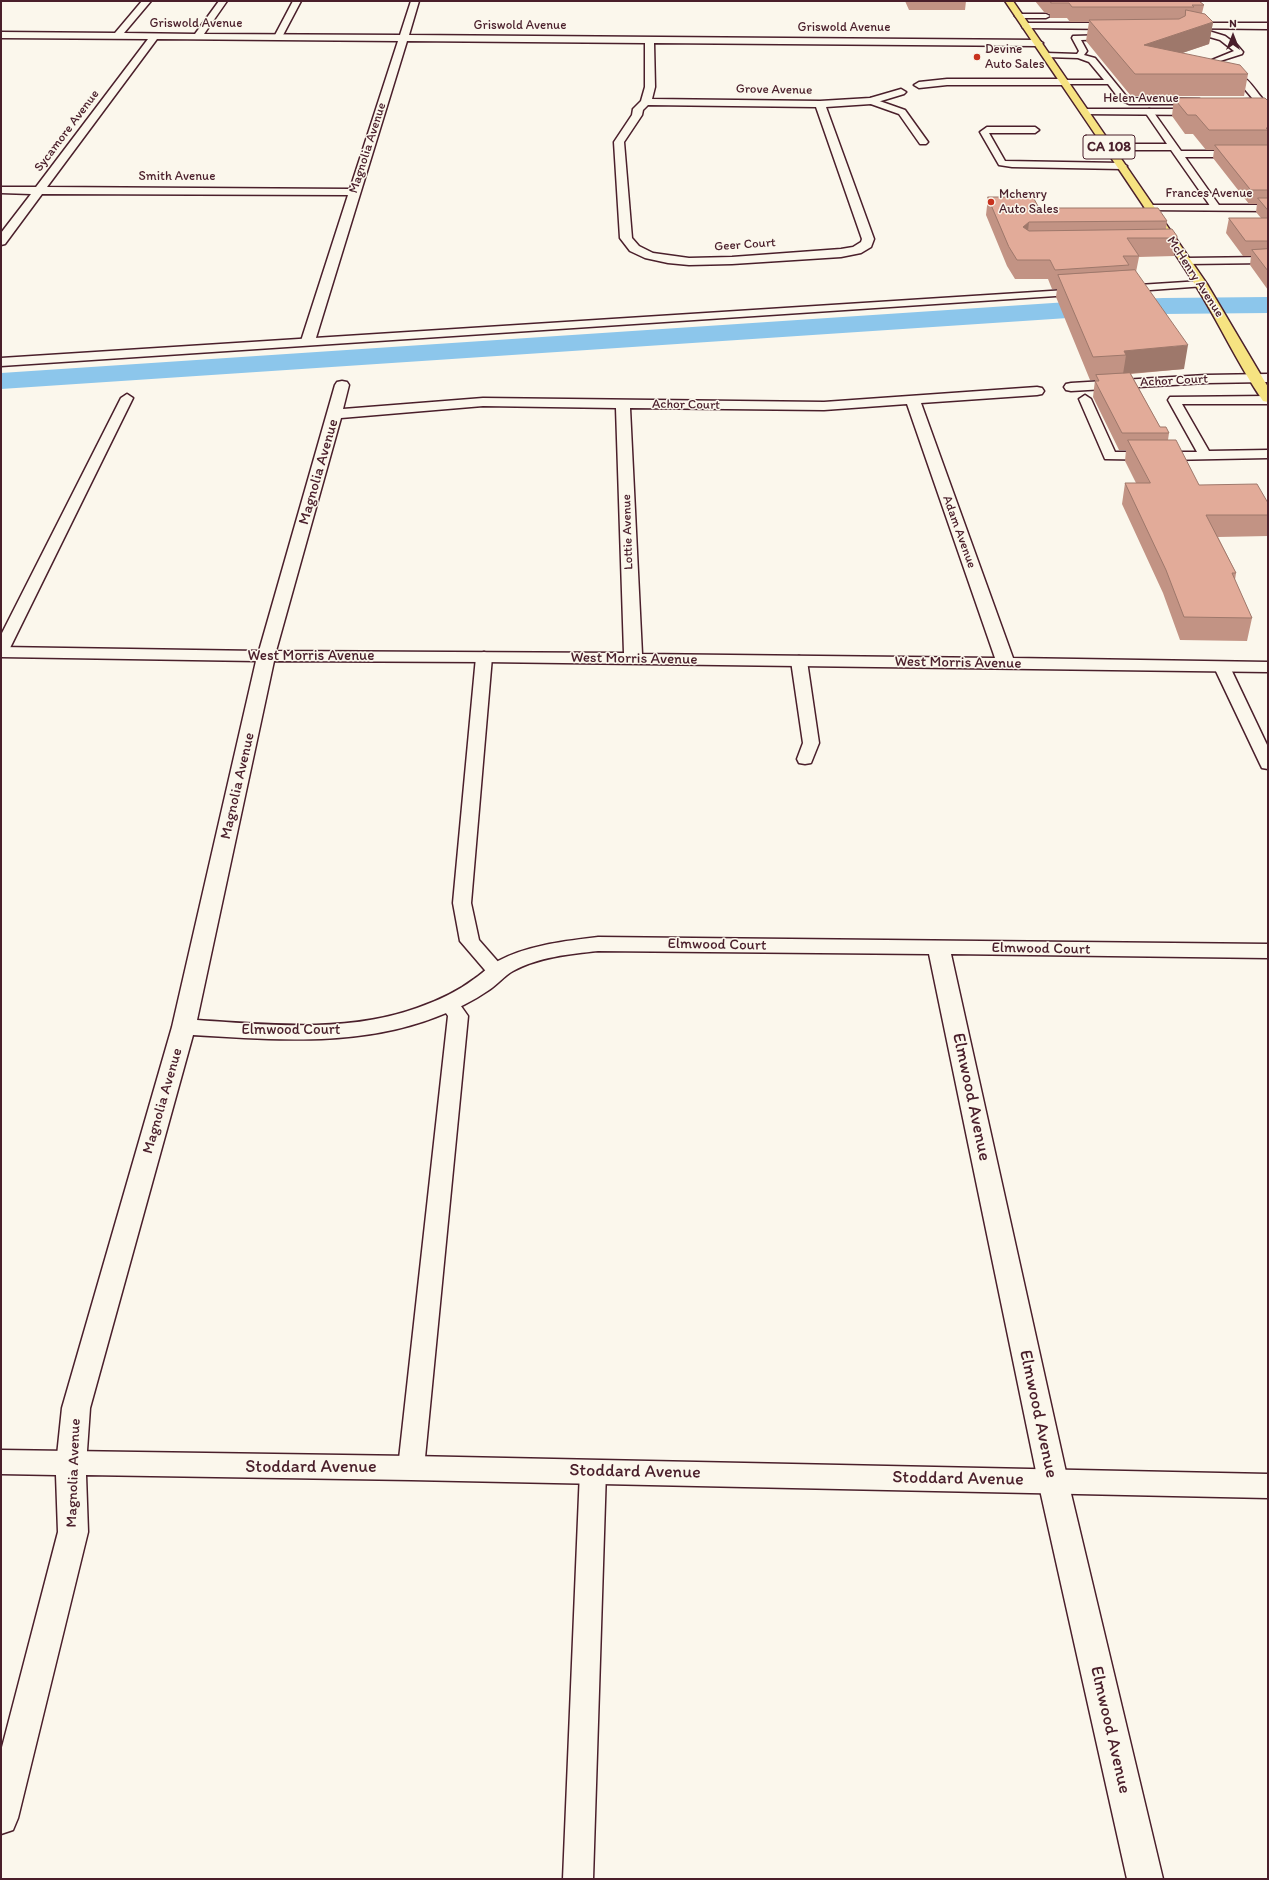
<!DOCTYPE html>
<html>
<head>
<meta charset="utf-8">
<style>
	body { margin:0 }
	#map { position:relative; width:1269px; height:1880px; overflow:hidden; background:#fbf7ec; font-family:Itim,sans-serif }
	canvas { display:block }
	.frame { position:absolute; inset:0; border:2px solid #4a1f2b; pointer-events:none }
	.north { position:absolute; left:1213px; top:16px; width:40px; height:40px; -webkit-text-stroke:3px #fbf7ec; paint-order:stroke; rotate:0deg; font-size:11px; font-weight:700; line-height:16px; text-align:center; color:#4a1f2b }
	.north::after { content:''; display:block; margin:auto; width:14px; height:18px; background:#4a1f2b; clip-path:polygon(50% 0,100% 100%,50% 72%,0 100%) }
</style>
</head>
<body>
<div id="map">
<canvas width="1269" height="1880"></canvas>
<div class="frame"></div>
<div class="north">N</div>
</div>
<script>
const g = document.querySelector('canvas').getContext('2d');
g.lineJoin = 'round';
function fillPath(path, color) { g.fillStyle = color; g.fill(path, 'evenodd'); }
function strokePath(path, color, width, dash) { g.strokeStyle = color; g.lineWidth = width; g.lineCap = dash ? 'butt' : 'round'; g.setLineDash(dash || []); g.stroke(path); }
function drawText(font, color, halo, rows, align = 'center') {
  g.font = font + ' Itim,sans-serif'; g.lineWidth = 3; g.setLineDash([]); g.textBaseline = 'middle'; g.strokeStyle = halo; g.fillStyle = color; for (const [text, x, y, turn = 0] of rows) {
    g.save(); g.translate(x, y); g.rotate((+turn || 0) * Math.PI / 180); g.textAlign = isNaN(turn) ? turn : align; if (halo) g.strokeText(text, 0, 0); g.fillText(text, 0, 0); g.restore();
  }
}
fillPath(new Path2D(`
	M1268,297V313L1163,314L1068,318L1,389V373L1068,302L1163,298Z`), '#8cc6eb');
const lane = new Path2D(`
	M293,1H301L282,37L278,39H275L274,37Z
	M1016,14H1046L1050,16L1046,18H1019L1015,16Z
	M1182,25L1202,29L1225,36L1237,45L1243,52L1242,54L1220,61C1222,71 1233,71 1240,75C1250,80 1255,90 1262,98V102L1257,104H1233V100L1253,99L1237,80L1216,69L1212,60L1234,51L1220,40L1182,29Z
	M1111,35H1114V39L1081,40L1087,51L1084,55L1095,58L1126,96L1131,98L1199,99L1202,100V104H1129L1120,100L1108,84H1062L1061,82L1065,80H1104L1089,62L1078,58L1046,57L1042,55L1046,53L1077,54L1079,51L1072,38L1073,36Z
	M871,98L905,110L928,142L926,144H920L899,114L868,103L867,101Z
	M1149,109L1152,110L1181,151H1268V157H1185L1221,208L1219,210H1213L1171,150H1109L1104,147L1109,144H1167L1145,112Z
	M987,127H1035L1039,130L1035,133H989L1005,161L1122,163L1127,166L1122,169L1012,167L999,165L980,132Z
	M1268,257V263L1186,264L1181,261L1186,258Z
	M1201,281L1206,284L1205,286L1123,292L1118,289L1123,286Z
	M1082,289L1087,292L1086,294L1,366V358Z
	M127,394L133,398L9,650L6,653L1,655V635L121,398Z
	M1085,395L1091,399L1115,452H1197L1168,400L1170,397L1268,396V404H1182L1209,451L1268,450V458L1166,460L1105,459L1079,399Z
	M484,652L489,654L492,657L471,903L479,940L507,972L504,976L497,978L490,976L460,941L453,903L476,657L479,654Z
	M799,656L804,658L807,661L819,743L811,763L805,764L799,763L797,759L803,743L791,661L794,658Z
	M1222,662L1228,664L1230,667L1268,747V769L1262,768L1260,764L1214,667L1216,664Z
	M449,997L456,999L468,1016L424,1468L420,1475L411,1478L402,1475L398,1468L448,1016L439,1003L442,999Z
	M593,1461L602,1464L606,1471L593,1879H563L580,1471L584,1464Z`);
const street = new Path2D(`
	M142,1H151L124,33L195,34L219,1H227L204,34L400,35L411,1H419L409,35L1038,40L1043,43L1038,46L654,43L655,87L652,99L820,101L870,98L901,89L906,92L904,94L871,104L826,107L874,239L871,247L861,253L841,257L732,264L689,265L668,263L645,258L630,251L620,238L614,142L632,115L633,109L641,101L645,87V43L407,41L315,341L313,344H303L301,341L348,195L42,194L5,244L1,245V233L31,194L1,193V187H36L148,39L1,38V32L115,33ZM157,39L398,41L350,189L47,187ZM648,105L816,107L862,239L861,242L853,247L841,249L732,257L689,258L653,253L639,246L632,238L624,142L642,115L643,110Z
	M1026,23H1117L1121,26L1117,29L1023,28L1022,26Z
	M1182,23H1268V29L1179,28L1178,26Z
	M947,79H1065L1070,82L1065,85H947L919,88L914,85L919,82Z
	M1086,109H1203L1208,112L1203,115L1082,114L1081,112L1082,110Z
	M1150,205H1268V211L1146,210L1144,208Z
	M1268,374V382L1206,383L1071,391L1066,390L1064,387L1066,384L1071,383L1206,375Z
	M342,381L347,382L349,385L343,409L483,398L824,402L1037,387L1042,388L1044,391L1042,394L1037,395L921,403L1013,658L1268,662V672L484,662L274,661L197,1020C269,1025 348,1033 417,1008C437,1001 457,992 474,979C482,974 489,966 498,961C528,945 565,941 598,937L1268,944V958L951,954L1068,1481L1163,1879H1127L1038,1481L929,954L598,951C570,954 538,957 513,971C504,976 498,984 489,990C473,1001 455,1010 436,1017C359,1047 274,1040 193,1035L90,1408L86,1465L81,1473L71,1477L61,1473L56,1465L62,1408L172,1027L256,661L1,657V647L259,651L335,385L337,382ZM907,404L995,658L642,654L630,408L824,410ZM483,406L616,408L624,653L276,651L341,418Z`);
const secondary = new Path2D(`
	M1,1450L411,1456L1268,1474V1498L411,1480L86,1475L88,1532L18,1818L13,1830L1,1834V1751L58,1532L56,1475L1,1474Z`);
const primary = new Path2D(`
	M1005,1H1013L1207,284L1268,387V402L1263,401C1237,363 1219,322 1194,283C1133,188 1068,95 1005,1Z`);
strokePath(lane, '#4a1f2b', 3);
strokePath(street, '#4a1f2b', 3);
strokePath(secondary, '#4a1f2b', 3);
strokePath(primary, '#4a1f2b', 3);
fillPath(lane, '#fbf7ec');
fillPath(street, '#fbf7ec');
fillPath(secondary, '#fbf7ec');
fillPath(primary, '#f6e381');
fillPath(new Path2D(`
	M905,1H966L965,10H909Z
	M1035,1H1199L1204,5L1202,13L1213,22L1209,44L1182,53L1248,74L1244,96H1131L1086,41L1089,22H1070L1067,18H1050V14L1044,12Z
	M1174,98L1268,101V290L1250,265L1251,256H1243L1226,233L1229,218H1261L1256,212L1257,204H1249L1213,158L1214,150H1206L1193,134H1185L1172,116Z
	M988,197L1039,208L1167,221L1166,229L1177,238L1174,256L1139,257L1136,272L1184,369L1131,374L1160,427L1169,433L1168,440L1199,485L1268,503V536L1218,537L1236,573L1235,580L1252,618L1247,641L1180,640L1163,593L1122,504L1125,483H1136L1125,461L1126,450H1119L1093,397L1095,380H1090L1056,297L1057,289H1052L1048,279H1015L1007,266L986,215Z`), '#c29384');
fillPath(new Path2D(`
	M1213,22L1209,44L1141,67L1144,45Z
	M1029,222L1027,240L1023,227Z
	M1188,345L1184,369L1123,374L1126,355L1124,351Z`), '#9e786b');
const building = new Path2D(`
	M1052,1H1199L1204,5H1192L1194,7H1072L1069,3H1051Z
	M1186,10L1205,14L1213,22L1144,45L1240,65L1248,74H1135L1089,20L1179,19L1185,16Z
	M1174,98H1265L1268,101V128H1266L1268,130H1209L1196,115H1188Z
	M1215,145H1268V190H1251Z
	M988,197H1033L1039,208H1158L1167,221L1029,222L1023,227L1029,231L1172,229L1177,236V238H1127L1139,256H1123L1129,265L1055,270L1050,260H1017L1009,247Z
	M1258,198H1268V210Z
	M1229,218H1268V241H1246Z
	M1268,249V271L1252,250Z
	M1135,270L1188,345L1124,351L1126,355L1093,357L1058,275Z
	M1130,373L1160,427H1166L1169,433H1122L1095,381H1099L1096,375Z
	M1128,440H1176L1199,485L1257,484L1268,503V515H1206L1236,573H1232L1252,618L1184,617L1166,570L1125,483H1150Z`);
fillPath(building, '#e2ab99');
strokePath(building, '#9e786b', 1);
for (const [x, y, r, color] of [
	[977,57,4,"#c8321e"],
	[991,202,4,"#c8321e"]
]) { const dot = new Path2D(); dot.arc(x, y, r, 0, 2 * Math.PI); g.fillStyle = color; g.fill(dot); strokePath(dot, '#fbf7ec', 1.5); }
drawText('13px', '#4a1f2b', '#fbf7ec', [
	["Griswold Avenue",196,24],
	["Griswold Avenue",520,26],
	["Griswold Avenue",844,28],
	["Grove Avenue",774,90,1],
	["Helen Avenue",1141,99],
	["Sycamore Avenue",67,131,-53],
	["Magnolia Avenue",368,148,-72],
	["Smith Avenue",177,177],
	["Frances Avenue",1209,194],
	["Geer Court",745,245,-4],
	["McHenry Avenue",1195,277,57],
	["Achor Court",1174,381,-3],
	["Achor Court",686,405,1],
	["Lottie Avenue",628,532,-92],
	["Adam Avenue",959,532,70]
]);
drawText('13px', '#4a1f2b', '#fbf7ec', [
	["Devine",985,50],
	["Auto Sales",985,65],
	["Mchenry",999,195],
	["Auto Sales",999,210]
], 'left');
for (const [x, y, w] of [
	[1109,147,52]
]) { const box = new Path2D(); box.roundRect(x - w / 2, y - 12, w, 24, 3); g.fillStyle = '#fbf7ec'; g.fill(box); strokePath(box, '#4a1f2b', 1); }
drawText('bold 14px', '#4a1f2b', null, [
	["CA 108",1109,147]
]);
drawText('15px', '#4a1f2b', '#fbf7ec', [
	["Magnolia Avenue",319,472,-74],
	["West Morris Avenue",311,656],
	["West Morris Avenue",634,659,1],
	["West Morris Avenue",958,663,1],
	["Magnolia Avenue",238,786,-77],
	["Elmwood Court",717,945,1],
	["Elmwood Court",1041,949,1],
	["Elmwood Court",291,1030],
	["Magnolia Avenue",163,1101,-74],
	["Magnolia Avenue",74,1473,-88]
]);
drawText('18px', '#4a1f2b', '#fbf7ec', [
	["Elmwood Avenue",971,1097,78],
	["Elmwood Avenue",1038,1414,78],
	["Stoddard Avenue",311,1467],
	["Stoddard Avenue",635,1472,1],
	["Stoddard Avenue",958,1479,1],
	["Elmwood Avenue",1110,1730,77]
]);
</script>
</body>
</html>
